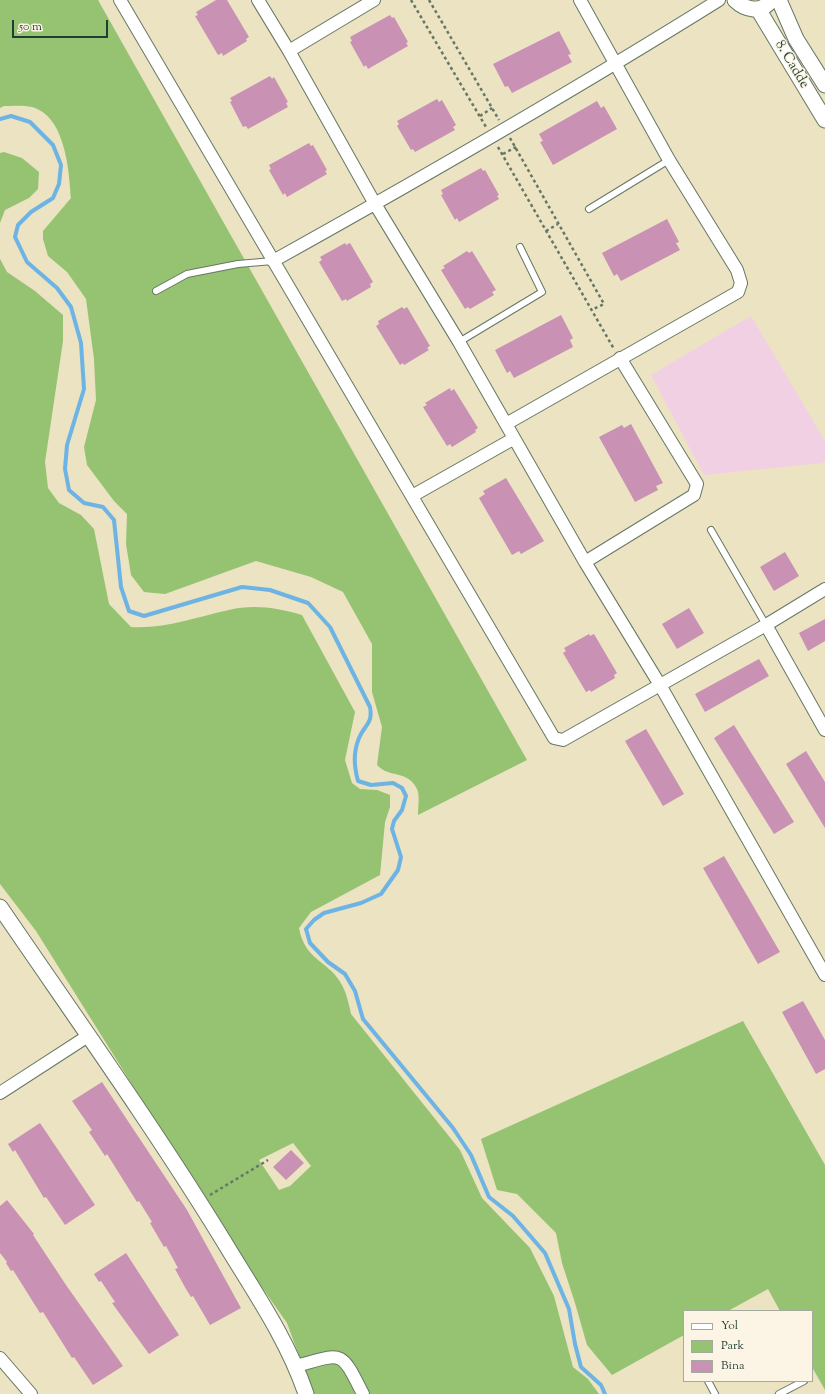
<!DOCTYPE html>
<html>
<head>
<meta charset="utf-8">
<style>
	body { margin:0 }
	#map { position:relative; width:825px; height:1394px; overflow:hidden; background:#ebe3c1; font-family:"Sorts Mill Goudy",serif }
	canvas { display:block }
	.legend { position:absolute; left:683px; top:1310px; width:130px; height:72px; box-sizing:border-box; background:#fcf5e5; border:1px solid #a4ab9e; margin:0; padding:5px 7px; list-style:none; font-size:12px; color:#1f3d34 }
	.legend li { display:flex; align-items:center; gap:8px; height:20px }
	.legend b { width:20px; border:1px solid #a4ab9e }
	.scale { position:absolute; left:12px; top:20px; width:96px; height:18px; box-sizing:border-box; border:2px solid #1f3d34; border-top:0; padding-left:5px; font-size:12px; line-height:14px; white-space:nowrap; color:#1f3d34; -webkit-text-stroke:3px #fcf5e5; paint-order:stroke }
</style>
</head>
<body>
<div id="map">
<canvas width="825" height="1394"></canvas>
<ul class="legend">
<li><b style="height:5px;background:#fff"></b>Yol</li>
<li><b style="height:11px;background:#95c372"></b>Park</li>
<li><b style="height:11px;background:#c991b3"></b>Bina</li>
</ul>
<div class="scale">50 m</div>
</div>
<script>
const g = document.querySelector('canvas').getContext('2d');
g.lineJoin = 'round';
function fillPath(path, color) { g.fillStyle = color; g.fill(path, 'evenodd'); }
function strokePath(path, color, width, dash) { g.strokeStyle = color; g.lineWidth = width; g.lineCap = dash ? 'butt' : 'round'; g.setLineDash(dash || []); g.stroke(path); }
function drawText(font, color, halo, rows, align = 'center') {
  g.font = font + ' "Sorts Mill Goudy",serif'; g.lineWidth = 3; g.setLineDash([]); g.textBaseline = 'middle'; g.strokeStyle = halo; g.fillStyle = color; for (const [text, x, y, turn = 0] of rows) {
    g.save(); g.translate(x, y); g.rotate((+turn || 0) * Math.PI / 180); g.textAlign = isNaN(turn) ? turn : align; if (halo) g.strokeText(text, 0, 0); g.fillText(text, 0, 0); g.restore();
  }
}
fillPath(new Path2D(`
	M751,316L825,441V461L822,463L704,475L651,375Z`), '#f1d0e4');
fillPath(new Path2D(`
	M0,0H98L527,760L418,815C418,808 420,795 417,789C407,769 390,779 377,765L382,727L372,692V644L343,592L311,577L256,561L165,594L144,592L131,575L126,544L127,514L114,501L87,465L84,447L96,400L94,359L86,299L67,272L48,256L43,239V231L71,198C69,169 65,116 32,107C23,105 12,106 4,106L0,108Z
	M4,152L22,158L39,172L38,189L29,198L5,210L0,223V153Z
	M0,259L7,272L35,291L63,315V341L45,462L48,488L59,503L81,515L94,529L109,604L131,627C166,629 196,617 229,610C254,604 278,608 302,615L355,712L345,760L352,783L360,789L377,790L390,795V807L385,822L380,875L311,912L299,928C305,962 331,961 343,987C347,995 349,1005 351,1014L460,1150L482,1198L530,1248L554,1296L573,1367L588,1379L599,1394H313L287,1323L235,1249L36,931L0,884ZM293,1143L311,1166L290,1186L279,1190L259,1160Z
	M743,1021L825,1165V1390L812,1367V1311H780L768,1289L728,1311H684V1335L612,1375L587,1345L575,1303L562,1263L556,1233L517,1194L497,1190L481,1139Z`), '#95c372');
strokePath(new Path2D(`
	M0,119L11,116L30,122L53,145L61,165L59,184L53,198L31,212L18,225L15,237L27,262L57,288L71,307L81,343L84,389L67,445L65,469L69,490L84,503L103,507L114,520L121,587L129,611L144,616L242,587L270,590L308,603L330,627L370,707C373,724 365,724 359,738C353,753 354,766 358,781L371,785L393,783L402,788L406,796L402,810L394,821L392,829L401,857L398,870L381,894L361,903L324,913L314,920L306,929L310,943L328,962L345,974L355,991L363,1019L453,1128L471,1155L489,1197L513,1216L545,1253L569,1309L575,1344L581,1367L601,1385L605,1394`), '#6db3e4', 4);
fillPath(new Path2D(`
	M216,0H227L249,37L246,39L247,41L223,56L222,53L218,55L195,16L198,15L196,12Z
	M390,15L392,18L394,17L408,42L406,43L408,46L368,69L366,65L364,67L350,42L352,41L350,37Z
	M559,31L571,54L568,55L572,62L512,93L508,86L505,87L493,64Z
	M270,76L272,79L274,77L288,102L286,103L288,107L248,129L246,126L243,127L230,102L232,101L230,98Z
	M437,99L439,102L442,100L456,125L453,127L455,130L415,152L413,149L411,150L397,126L399,124L397,121Z
	M597,101L601,108L604,106L617,129L553,165L540,142L543,141L539,134Z
	M309,143L311,146L313,145L327,170L325,171L327,174L287,197L285,193L283,195L269,170L271,169L269,165Z
	M481,168L483,171L485,170L499,195L497,196L499,199L459,222L457,218L455,220L441,195L443,194L441,190Z
	M667,219L679,242L676,243L680,250L621,281L617,274L614,276L602,253Z
	M345,243L346,245L350,243L373,282L370,284L371,287L347,301L346,299L342,301L319,262L322,260L320,257Z
	M467,251L469,253L472,251L496,290L492,292L494,295L470,309L468,307L465,309L441,270L445,268L443,266Z
	M402,307L404,309L407,307L430,346L427,348L429,350L404,365L403,363L400,365L376,326L379,324L378,321Z
	M561,315L573,338L570,340L573,347L514,378L510,371L507,373L495,350Z
	M450,388L451,391L454,389L478,428L475,430L476,432L452,447L450,444L447,446L423,407L427,405L425,403Z
	M631,424L663,483L656,486L658,490L635,502L599,437L622,425L624,428Z
	M506,478L544,541L521,554L519,551L512,555L479,498L485,494L483,491Z
	M785,552L799,576L774,591L760,567Z
	M689,608L704,633L677,649L662,624Z
	M825,619V641L808,651L799,633Z
	M589,634L590,636L594,634L617,673L614,675L615,678L591,692L590,690L586,692L563,653L566,651L564,648Z
	M759,659L769,676L705,712L695,694Z
	M734,725L794,822L774,834L714,738Z
	M646,729L684,794L663,806L625,741Z
	M806,751L825,782V828L786,764Z
	M724,856L780,952L758,964L703,868Z
	M803,1001L825,1040V1069L816,1074L782,1012Z
	M102,1082L187,1210L241,1308L210,1325L193,1296L191,1297L186,1289L175,1269L178,1268L166,1246L164,1247L150,1223L152,1222L139,1201L137,1202L107,1154L105,1156L89,1132L92,1130L72,1101Z
	M40,1123L95,1205L65,1225L46,1197L44,1198L15,1150L13,1152L8,1144Z
	M291,1150L304,1163L286,1180L273,1167Z
	M7,1200L34,1234L33,1235L66,1285L123,1366L93,1385L74,1357L72,1358L43,1312L40,1313L13,1270L11,1271L6,1263L7,1262L0,1253V1206Z
	M126,1253L179,1335L149,1354L112,1303L115,1302L101,1281L99,1282L94,1274Z`), '#c991b3');
const service = new Path2D(`
	M589,209L669,160
	M156,291L187,274L238,264L273,261
	M459,342L542,292L520,247
	M711,530L766,625
	M708,1381L715,1394
	M779,1394L804,1381`);
const minor = new Path2D(`
	M120,0L554,738L563,740L766,625L825,589
	M258,0L289,51L375,204L459,342L585,562L660,685L825,975
	M289,51L374,0
	M273,261C424,177 573,91 719,0
	M506,424L738,292L741,283L737,270L669,160L580,0
	M412,496L513,439
	M585,562L694,495L697,484L620,358
	M766,625L825,730
	M0,1093L88,1036
	M0,1358L31,1394
	M296,1366C344,1353 340,1349 363,1394`);
const tertiary = new Path2D(`
	M735,0C745,10 762,14 771,0
	M779,0L796,39L825,85
	M758,9L825,120
	M0,907C75,1017 153,1126 223,1240C253,1290 287,1338 306,1394`);
strokePath(service, '#667765', 8);
strokePath(minor, '#667765', 14);
strokePath(tertiary, '#667765', 17);
strokePath(new Path2D(`
	M411,0L486,127
	M429,0L499,120
	M480,116L492,108
	M510,138L604,304L591,310
	M498,147L614,349
	M503,154L516,147
	M546,231L558,224
	M210,1195L268,1160`), '#667765', 2.5, [3, 3]);
strokePath(service, '#fff', 6);
strokePath(minor, '#fff', 12);
strokePath(tertiary, '#fff', 15);
drawText('14px', '#1f3d34', '#fcf5e5', [
	["8. Cadde",791,65,59]
]);
</script>
</body>
</html>
